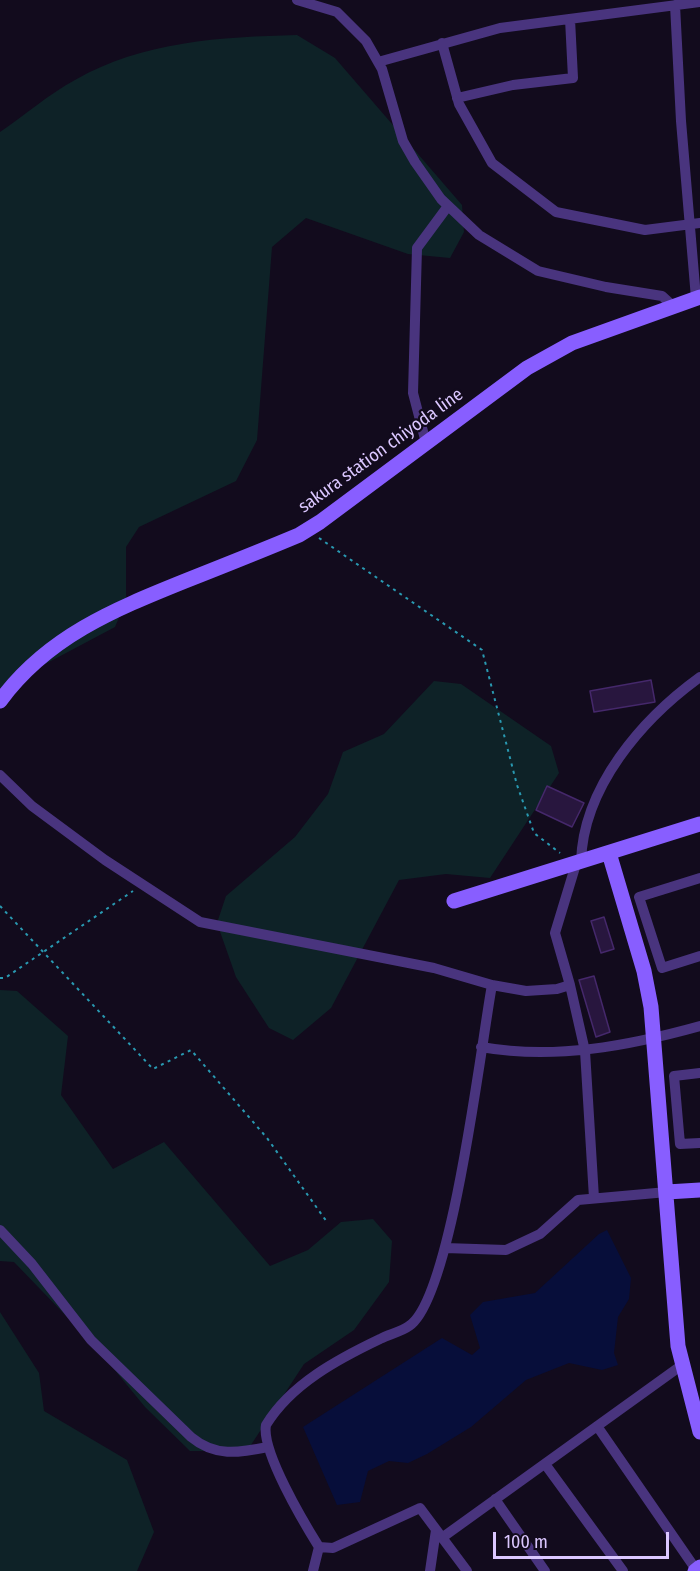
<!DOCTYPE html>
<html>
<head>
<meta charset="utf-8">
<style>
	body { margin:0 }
	#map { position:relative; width:700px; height:1571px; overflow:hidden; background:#120b1d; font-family:"Fira Sans Condensed",sans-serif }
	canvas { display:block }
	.scale { position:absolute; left:493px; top:1532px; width:176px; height:27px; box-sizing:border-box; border:3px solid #dbc7ff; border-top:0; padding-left:8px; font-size:18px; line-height:21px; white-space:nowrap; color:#dbc7ff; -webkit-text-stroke:4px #120b1d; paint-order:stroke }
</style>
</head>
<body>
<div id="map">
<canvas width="700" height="1571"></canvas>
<div class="scale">100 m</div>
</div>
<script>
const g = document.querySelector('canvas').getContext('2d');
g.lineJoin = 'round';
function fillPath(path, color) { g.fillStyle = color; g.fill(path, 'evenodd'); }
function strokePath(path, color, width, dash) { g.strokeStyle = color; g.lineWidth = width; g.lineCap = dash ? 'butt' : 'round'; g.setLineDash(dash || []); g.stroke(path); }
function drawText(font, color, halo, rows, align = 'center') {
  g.font = font + ' "Fira Sans Condensed",sans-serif'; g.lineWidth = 4.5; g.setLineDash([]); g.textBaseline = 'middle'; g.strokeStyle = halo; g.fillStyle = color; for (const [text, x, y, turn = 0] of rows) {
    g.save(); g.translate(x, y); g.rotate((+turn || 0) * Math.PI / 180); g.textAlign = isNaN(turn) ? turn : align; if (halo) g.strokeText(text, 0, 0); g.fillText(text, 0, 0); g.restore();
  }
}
fillPath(new Path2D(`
	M297,35L335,58L462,205L464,232L450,258L408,254L306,218L272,247L257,440L236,481L139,527L126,547V601L115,627L0,688V132C25,115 49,94 75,80C143,41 221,37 297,35Z
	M434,681L461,684L551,746L559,773L490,878L446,874L399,880L331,1008L293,1040L269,1028L236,977L217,923L226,896L295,837L328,794L343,752L384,734Z
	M0,990L17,991L68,1036L61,1095L113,1169L164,1142L270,1266L308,1250L341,1222L373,1219L392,1241L389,1282L354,1330L304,1364L247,1451H190L145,1407L95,1346L14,1262L0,1261Z
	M0,1312L39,1373L44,1411L127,1460L154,1532L137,1571H0Z`), '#0e2227');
fillPath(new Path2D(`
	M607,1230L631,1278L629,1299L618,1317L614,1353L618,1365L602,1370L569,1363L526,1380L471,1427L427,1454L408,1463L389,1461L368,1471L360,1502L337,1505L303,1427L442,1338L472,1355L480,1348L470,1315L483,1302L535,1293L599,1234Z`), '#070e3a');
const building = new Path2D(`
	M651,680L655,702L594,712L590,691Z
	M547,786L584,803L572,827L536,810Z
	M604,917L614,949L601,953L591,921Z
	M594,976L610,1032L596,1037L579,980Z`);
fillPath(building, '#28163e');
strokePath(building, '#45286b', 1.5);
strokePath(new Path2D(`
	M319,538L482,650L517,785L534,833L560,853
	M0,906L153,1069L191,1050L267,1138L327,1222
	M0,978H5L133,891`), '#2999b1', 2, [3, 4.5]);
strokePath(new Path2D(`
	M297,0L337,12L366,41L382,69L403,141L415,162L441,199L479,235L538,271L606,287L662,296L673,306
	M675,5L681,121L696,298
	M442,43L459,104L492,163L556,212L645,230L700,223
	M378,62L500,28L700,2
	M457,98L513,85L573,78L570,19
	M426,443L413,393L417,248L448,206
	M0,775L32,806L105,860L200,922L434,968L492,985L526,991L557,989L570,985
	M581,862C583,787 642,719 700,677
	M576,864L555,933L570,985L585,1051L594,1198
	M700,878L639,897L662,968L700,956
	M481,1047C555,1060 628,1046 700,1026
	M700,1073L674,1076L680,1144L700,1143
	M0,1230L32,1264L91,1340L191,1437C215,1457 238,1453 268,1447
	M445,1248L506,1250L540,1234L578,1200L667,1192
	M597,1426L697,1571
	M545,1464L623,1571
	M495,1499L545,1571
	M443,1537L682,1365
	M319,1547L333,1548L420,1508L467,1571
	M313,1571L319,1547C304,1523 261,1451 266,1425C291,1384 338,1359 380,1339C389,1334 401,1332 409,1326C452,1298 481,1044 492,985
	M430,1571L436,1530`), '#49347e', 10);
strokePath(new Path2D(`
	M0,701C47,637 113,610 185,581C223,566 261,551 299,535L320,522L527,368L572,343L700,297
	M609,853L644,971L651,1007L678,1346L700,1432
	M454,901L700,824
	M667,1192L700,1190
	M695,1571L700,1567`), '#885eff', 15);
drawText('18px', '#dbc7ff', '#120b1d', [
	["sakura station chiyoda line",381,451,-36]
]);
</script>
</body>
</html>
